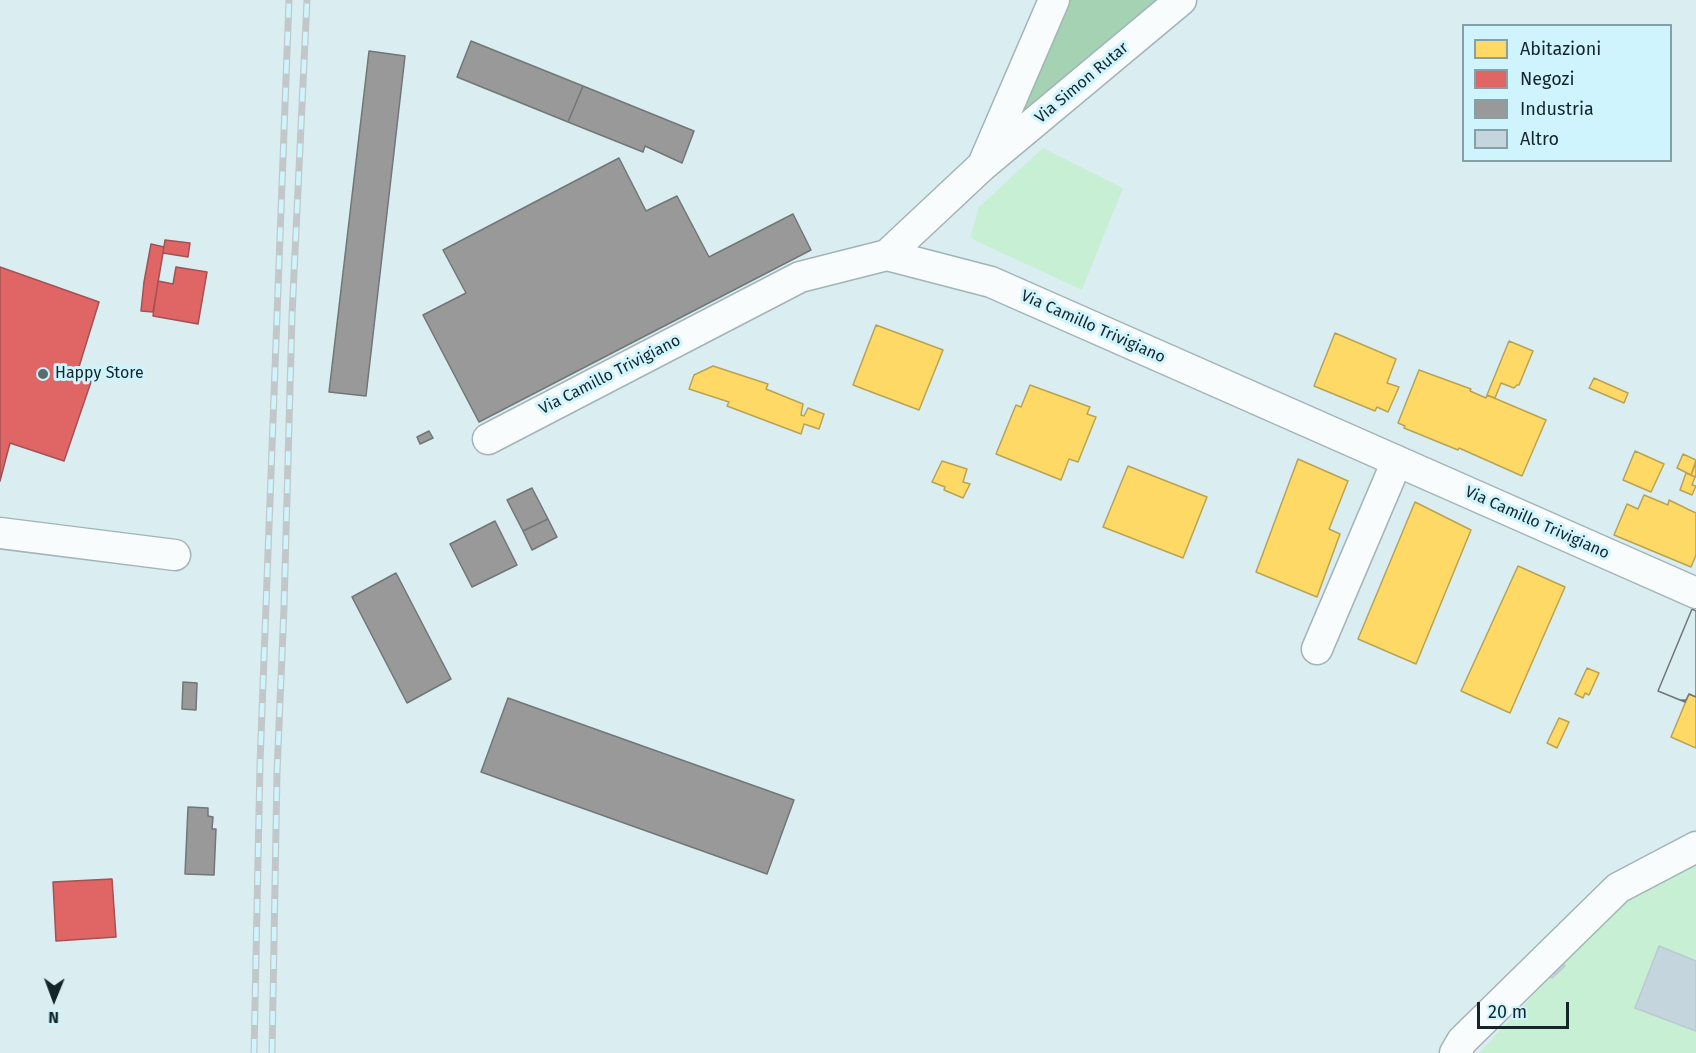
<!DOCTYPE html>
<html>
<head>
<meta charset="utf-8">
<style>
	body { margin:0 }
	#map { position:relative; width:1696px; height:1053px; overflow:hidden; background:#daeef2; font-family:"Fira Sans",sans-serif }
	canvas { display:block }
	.legend { position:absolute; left:1462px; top:24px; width:210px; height:138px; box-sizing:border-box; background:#cff4fd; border:2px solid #84a1a8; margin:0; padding:8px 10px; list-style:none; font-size:18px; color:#132529 }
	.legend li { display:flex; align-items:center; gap:12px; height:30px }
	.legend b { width:30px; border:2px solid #84a1a8 }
	.north { position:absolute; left:24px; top:969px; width:60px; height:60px; -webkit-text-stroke:4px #cff4fd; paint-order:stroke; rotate:181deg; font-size:16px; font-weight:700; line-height:24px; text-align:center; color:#132529 }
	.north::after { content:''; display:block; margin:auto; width:21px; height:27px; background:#132529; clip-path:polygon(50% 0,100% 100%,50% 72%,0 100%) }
	.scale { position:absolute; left:1477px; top:1002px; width:92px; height:27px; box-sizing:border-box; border:3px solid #132529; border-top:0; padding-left:8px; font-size:18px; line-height:21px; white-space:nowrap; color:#132529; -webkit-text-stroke:4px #cff4fd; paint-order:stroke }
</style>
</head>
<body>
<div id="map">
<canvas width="1696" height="1053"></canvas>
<ul class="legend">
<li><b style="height:16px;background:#ffd966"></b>Abitazioni</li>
<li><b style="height:16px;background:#e06666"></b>Negozi</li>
<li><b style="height:16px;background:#999"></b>Industria</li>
<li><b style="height:16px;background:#c5d5dd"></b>Altro</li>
</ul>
<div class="north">N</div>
<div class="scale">20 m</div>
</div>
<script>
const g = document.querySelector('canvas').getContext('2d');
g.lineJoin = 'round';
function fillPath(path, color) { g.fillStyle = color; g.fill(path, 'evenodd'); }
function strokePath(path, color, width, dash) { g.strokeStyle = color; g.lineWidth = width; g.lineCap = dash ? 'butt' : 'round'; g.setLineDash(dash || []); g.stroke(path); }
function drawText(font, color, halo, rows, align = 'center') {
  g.font = font + ' "Fira Sans",sans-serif'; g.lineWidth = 6; g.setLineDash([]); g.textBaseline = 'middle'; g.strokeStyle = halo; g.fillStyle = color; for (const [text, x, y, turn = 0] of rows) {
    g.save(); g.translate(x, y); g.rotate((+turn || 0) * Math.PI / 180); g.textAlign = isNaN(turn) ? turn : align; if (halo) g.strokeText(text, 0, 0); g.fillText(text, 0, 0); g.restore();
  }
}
fillPath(new Path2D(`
	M1043,148L1123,188L1082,290L970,238L979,207Z
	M1696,862V1053H1479L1605,918L1634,894Z`), '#c7efd4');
fillPath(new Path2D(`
	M1069,0H1159L1010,129Z`), '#a4d2b2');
const homes = new Path2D(`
	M876,325L943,350L919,410L853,385Z
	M1335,333L1396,359L1387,383L1399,387L1388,412L1377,407L1375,411L1314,386Z
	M1509,341L1533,351L1519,385H1517L1514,388L1501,383L1495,398L1487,395Z
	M713,366L768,384L766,389L803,404L801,415L804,416L808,408L824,414L819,429L804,424L801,434L727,406L729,402L689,389L694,375Z
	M1419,370L1471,389L1470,391L1486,398L1487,395L1546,420L1522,476L1459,448L1458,450L1404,428L1405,426L1398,423Z
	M1594,378L1628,393L1624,403L1589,388Z
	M1030,385L1090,407L1087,414L1096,417L1078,462L1069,459L1061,480L996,454L1016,405L1021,407Z
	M1635,451L1664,464L1651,492L1623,480Z
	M1683,454L1696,460L1691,475L1677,468Z
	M1298,459L1348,481L1329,529L1340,534L1317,597L1256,572Z
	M942,461L967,469L963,482L970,484L963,498L944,490L945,487L932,482Z
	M1696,463V477L1691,475Z
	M1128,466L1207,497L1183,558L1103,527Z
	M1686,473L1695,477L1692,485L1696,486L1692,495L1680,490Z
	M1644,495L1668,505L1669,500L1696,513V555L1691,567L1614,535L1627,504L1638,509Z
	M1415,502L1471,530L1416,664L1358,639Z
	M1518,566L1565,587L1510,713L1461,691Z
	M1587,668L1599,673L1589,695L1585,693L1583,698L1575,694Z
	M1689,694L1696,697V748L1671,737Z
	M1559,718L1569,722L1557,748L1547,743Z`);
fillPath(homes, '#ffd966');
strokePath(homes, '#b8a354', 1.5);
const shops = new Path2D(`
	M165,240L190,243L188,257L163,253Z
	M151,244L164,247L153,312L141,311L144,282Z
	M0,267L99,302L78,370L92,379L64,461L10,443L0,481Z
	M176,267L207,272L198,324L153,316L158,281L173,284Z
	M112,879L116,937L56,941L53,882Z`);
fillPath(shops, '#e06666');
strokePath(shops, '#a25254', 1.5);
const industry = new Path2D(`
	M471,41L583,86L568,122L457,77Z
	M369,51L405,56L366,396L329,392Z
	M583,86L694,131L682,163L645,146L643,152L568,122Z
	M619,158L646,211L677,196L709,257L793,214L811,250L479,422L423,315L466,293L443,250Z
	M429,431L433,438L420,444L417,437Z
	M532,488L548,519L523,531L507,500Z
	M548,519L557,537L532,550L523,531Z
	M495,521L517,565L472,587L450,544Z
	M396,573L451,679L407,703L352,597Z
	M1692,609L1696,611V697L1689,694L1686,700H1680L1658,691Z
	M1692,609L1696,611V697L1689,694L1685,702L1658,691Z
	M183,682L197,683L196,710L182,709Z
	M508,698L794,800L767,874L481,772Z
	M188,807L208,808V816L213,817L212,829H216L214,875L185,874Z`);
fillPath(industry, '#999');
strokePath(industry, '#717677', 1.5);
const building = new Path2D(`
	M1659,946L1696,961V1031L1635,1008Z
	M1558,959L1565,966L1552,978L1545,971Z`);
fillPath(building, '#c5d5dd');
strokePath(building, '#bbc9d0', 1.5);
const minor = new Path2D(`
	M985,160L1054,0
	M887,255L982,166L1181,0
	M488,439L800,277L887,255L991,282L1696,593
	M0,533L175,555
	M1317,649L1397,461
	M1455,1053L1462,1041L1618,888L1696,847`);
strokePath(minor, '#a2b4b7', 33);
strokePath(minor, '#f9fcfd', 30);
const rail = new Path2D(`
	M254,1053L260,763L289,0
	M272,1053L277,773L284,607L292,316L307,0`);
strokePath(rail, '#c2c8c9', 7);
strokePath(rail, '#cff4fd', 4.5, [14]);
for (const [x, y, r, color] of [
	[43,374,6,"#596b6f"]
]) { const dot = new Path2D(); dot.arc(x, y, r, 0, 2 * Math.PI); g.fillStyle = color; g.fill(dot); strokePath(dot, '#cff4fd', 2); }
drawText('16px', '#132529', '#cff4fd', [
	["Via Simon Rutar",1082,83,-40],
	["Via Camillo Trivigiano",1093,327,24],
	["Via Camillo Trivigiano",610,375,-27],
	["Via Camillo Trivigiano",1537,523,24]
]);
drawText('16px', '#132529', '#cff4fd', [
	["Happy Store",55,374]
], 'left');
</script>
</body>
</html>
